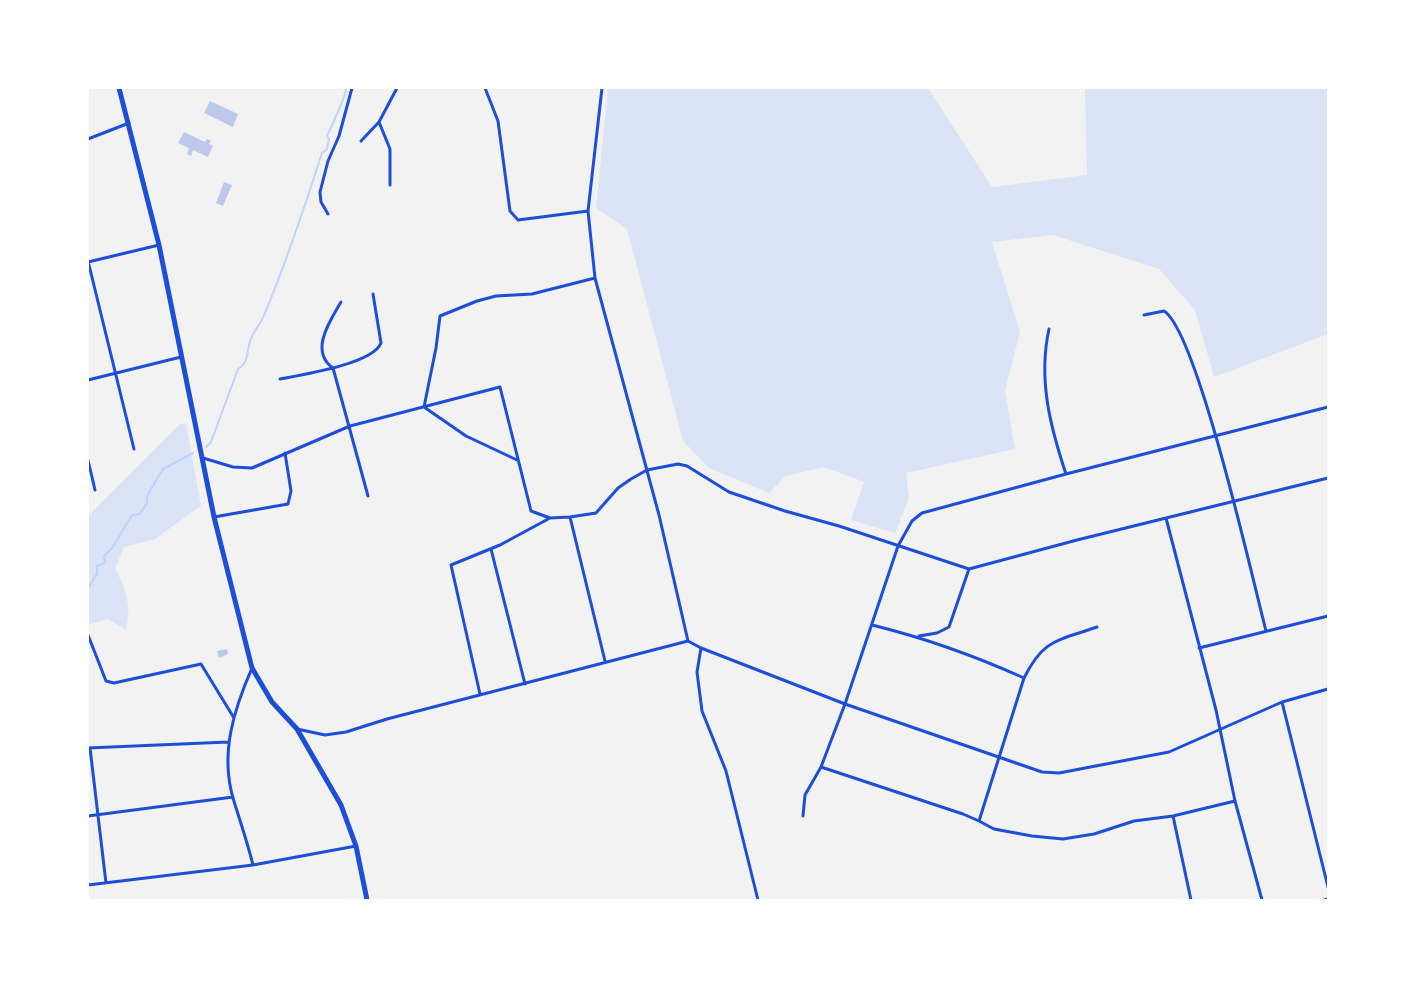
<!DOCTYPE html>
<html>
<head>
<meta charset="utf-8">
<style>
	body { margin:0 }
	#map { position:relative; width:1416px; height:988px; overflow:hidden; background:#f2f2f2; font-family:"Noto Sans",sans-serif }
	canvas { display:block }
	.frame { position:absolute; inset:0; border:89px solid #fff; pointer-events:none }
</style>
</head>
<body>
<div id="map">
<canvas width="1416" height="988"></canvas>
<div class="frame"></div>
</div>
<script>
const g = document.querySelector('canvas').getContext('2d');
g.lineJoin = 'round';
function fillPath(path, color) { g.fillStyle = color; g.fill(path, 'evenodd'); }
function strokePath(path, color, width, dash) { g.strokeStyle = color; g.lineWidth = width; g.lineCap = dash ? 'butt' : 'round'; g.setLineDash(dash || []); g.stroke(path); }
fillPath(new Path2D(`
	M608,88H928L992,187L1087,175L1085,88H1328V334L1214,377L1195,310L1159,269L1053,235L992,242L1020,332L1005,391L1015,449L906,473L909,498L895,533L851,520L864,482L824,467L786,476L769,493L709,468L683,441L627,229L596,208Z
	M186,423L201,506L155,539L124,547L115,568C126,590 132,605 126,630L108,619L88,625V516L180,424Z`), '#dbe4f7');
strokePath(new Path2D(`
	M206,447L211,442L238,369C250,362 246,350 251,339C254,330 261,324 265,313C287,260 305,206 322,153L327,149L329,139L327,136C332,124 346,98 346,88
	M88,588L97,574V566L105,563L104,556L112,548L132,515L140,514L147,503V496L163,469L193,453`), '#bfd3fe', 2);
fillPath(new Path2D(`
	M210,101L238,114L233,127L204,113Z
	M184,132L205,142L207,139L211,141L209,144L213,146L208,157L193,150L191,156L187,154L189,148L178,143Z
	M224,182L232,185L223,206L216,203Z
	M227,649L228,654L219,658L217,651Z`), '#bdc9ec');
strokePath(new Path2D(`
	M485,88L498,121L510,211L518,220L588,211
	M602,88L588,211L595,278L659,515L688,641
	M379,122L390,149V185
	M88,139L129,123
	M361,141L379,122L397,88
	M328,214L321,202L320,192L328,161L339,136L352,88
	M88,261L134,449
	M88,262L159,245
	M341,302C330,321 309,351 333,368L368,496
	M1144,315L1164,311C1197,331 1253,581 1266,631
	M1049,329C1038,379 1050,426 1066,474
	M280,379C301,375 373,364 381,343L373,294
	M88,380L181,357
	M203,458L233,467L252,468L350,426L500,387L531,511L550,518L570,517L605,661
	M88,460L95,490
	M517,460L466,436L424,407L436,348L440,316L477,301L496,296L532,294L595,278
	M214,517L288,504L291,491L285,453
	M570,517L596,513L618,488L631,479L647,470L678,464L687,466L729,492L785,511L839,526L969,569L1077,540L1328,478
	M1166,518L1216,710L1235,801L1262,900
	M491,549L525,684
	M872,625C925,638 975,656 1024,678
	M88,635L106,681L114,683L201,664L234,718
	M919,636L937,633L949,627L969,569
	M701,648L697,672L702,711L726,771L758,900
	M1199,648L1328,616
	M252,668C234,709 220,753 233,798C240,821 247,841 253,865
	M480,694L451,565L500,545L550,518
	M1282,702L1328,887
	M297,729L325,735L346,732L387,719L688,641L701,648L845,704L1042,772L1059,773L1169,752L1282,702L1328,689
	M88,748L228,742
	M90,748L106,883
	M821,767L963,814L979,821L1024,678C1044,638 1058,641 1097,627
	M88,816L233,797
	M803,816L805,795L821,767L845,704L898,546L912,521L922,513L1066,474L1328,407
	M1173,816L1191,900
	M979,821L994,829L1032,836L1063,839L1094,834L1134,821L1173,816L1235,801
	M88,885L253,865L356,846
	M1324,900L1328,899`), '#1d4ed8', 3);
strokePath(new Path2D(`
	M119,88L159,245L214,517L252,668L272,702L297,729L341,805L356,846L367,900`), '#1d4ed8', 5);
</script>
</body>
</html>
